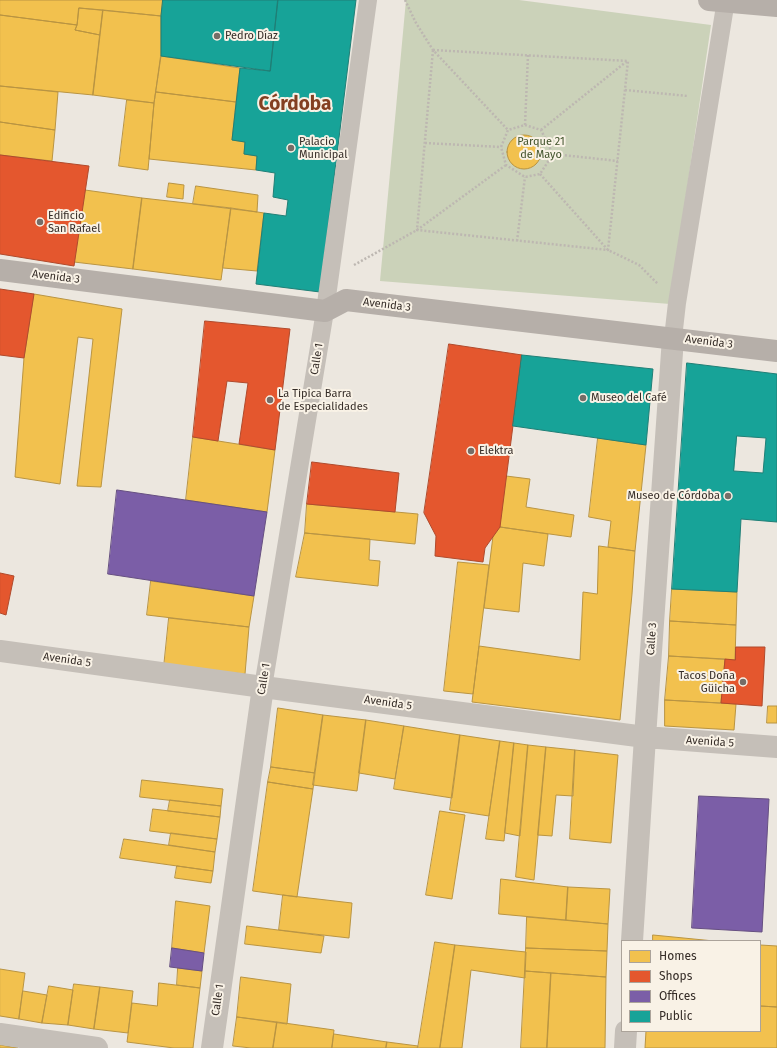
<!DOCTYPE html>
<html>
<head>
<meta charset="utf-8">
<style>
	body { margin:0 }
	#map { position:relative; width:777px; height:1048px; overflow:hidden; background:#ece7df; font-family:"Fira Sans",sans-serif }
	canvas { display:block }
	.legend { position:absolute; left:621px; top:940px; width:140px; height:92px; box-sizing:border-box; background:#f9f2e6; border:1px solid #aba39a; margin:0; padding:5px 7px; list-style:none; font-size:12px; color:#352c27 }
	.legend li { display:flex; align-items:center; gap:8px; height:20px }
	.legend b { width:20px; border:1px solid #aba39a }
</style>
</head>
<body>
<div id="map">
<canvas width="777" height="1048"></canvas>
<ul class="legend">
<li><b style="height:11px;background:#f2c14e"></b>Homes</li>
<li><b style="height:11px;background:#e4572e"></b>Shops</li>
<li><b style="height:11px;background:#7b5ea7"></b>Offices</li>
<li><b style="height:11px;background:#17a398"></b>Public</li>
</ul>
</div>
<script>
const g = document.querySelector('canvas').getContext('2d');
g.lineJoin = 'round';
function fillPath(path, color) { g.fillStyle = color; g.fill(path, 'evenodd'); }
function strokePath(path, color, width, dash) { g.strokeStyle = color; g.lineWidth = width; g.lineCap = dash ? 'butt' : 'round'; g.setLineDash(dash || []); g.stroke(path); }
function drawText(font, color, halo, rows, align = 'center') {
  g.font = font + ' "Fira Sans",sans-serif'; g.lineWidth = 4; g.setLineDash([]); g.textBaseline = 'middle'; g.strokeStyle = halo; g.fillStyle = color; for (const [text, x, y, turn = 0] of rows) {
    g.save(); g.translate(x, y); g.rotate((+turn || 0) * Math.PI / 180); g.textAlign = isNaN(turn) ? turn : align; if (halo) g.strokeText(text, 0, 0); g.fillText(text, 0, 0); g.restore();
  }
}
fillPath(new Path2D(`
	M406,0H519L711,25L670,304L380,281Z`), '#cbd2b9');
const homes = new Path2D(`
	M0,0H163L161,16L79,8L77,25L0,15Z
	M79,8L103,10L100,35L75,30L77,25Z
	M103,10L161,16V56L154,103L93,95Z
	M0,15L77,25L75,30L100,35L93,95L0,86Z
	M161,56L240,68L236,102L156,92Z
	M0,86L58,92L55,130L0,122Z
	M156,92L236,102L232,140L245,142L244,154L257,156L256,170L149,159L154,103Z
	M127,100L154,103L148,170L119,166Z
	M0,122L55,130L52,161L0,155Z
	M507 152a17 17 0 1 1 34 0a17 17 0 1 1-34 0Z
	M169,183L184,185L183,199L167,197Z
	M196,186L258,195L257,212L193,204Z
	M85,190L142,198L133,269L74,262Z
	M142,198L231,208L221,280L133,269Z
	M231,208L264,213L257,271L223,268Z
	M34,294L122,309L101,487L77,486L93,339L78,337L60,484L15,477L24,358Z
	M193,437L275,450L267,512L186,500Z
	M598,438L646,445L635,551L608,547L611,521L589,517Z
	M506,476L530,479L526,507L574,515L571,537L500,527Z
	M307,504L418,514L415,544L305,533Z
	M500,527L548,534L544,566L523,563L519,612L484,608L493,536Z
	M305,533L370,539L369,560L380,561L378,586L296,577Z
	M599,546L635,551L632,594L620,720L472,702L479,646L580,660L583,592L597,594Z
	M458,562L489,565L473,694L444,691Z
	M151,581L254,596L249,627L147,615Z
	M672,589L737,592L736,625L670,621Z
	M169,618L249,627L245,674L164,667Z
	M670,621L736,625L735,660L669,656Z
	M669,656L725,659L721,703L665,700Z
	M665,700L736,704L734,730L665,726Z
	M768,706H777V723H767Z
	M278,708L323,715L315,773L271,767Z
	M323,715L366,720L357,791L313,785Z
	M366,720L404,726L395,779L359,773Z
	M404,726L460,735L452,798L394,789Z
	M460,735L500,741L489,816L450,810Z
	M500,741L514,743L504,841L486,839Z
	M514,743L528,745L520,836L505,833Z
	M528,745L546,747L534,880L516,877Z
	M546,747L575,750L573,796L556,795L552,836L538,835Z
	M575,750L618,755L611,843L570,839Z
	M271,767L315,773L313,789L268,782Z
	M142,780L223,789L221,806L140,797Z
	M268,782L313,789L297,897L253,891Z
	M170,800L221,806L220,817L168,811Z
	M153,809L220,817L217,839L150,831Z
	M440,811L465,815L452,899L426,895Z
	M171,833L217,839L215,852L169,845Z
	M124,839L215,852L213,871L120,858Z
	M177,866L213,871L211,883L175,878Z
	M501,879L568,887L566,920L499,914Z
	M568,887L610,889L608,924L566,920Z
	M283,895L352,903L349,938L279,930Z
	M176,901L210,906L204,953L172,948Z
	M527,917L608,924L607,951L526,948Z
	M247,926L324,936L321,953L245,944Z
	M653,935L714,941H653Z
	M435,942L455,945L440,1048H418Z
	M455,945L526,952L525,978L471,970L462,1048H440Z
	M760,945L777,946V1007L760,1006Z
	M526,948L607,951L606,977L525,971Z
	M178,968L202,971L200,988L177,985Z
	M0,969L25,973L19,1019L0,1016Z
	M525,971L551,973L547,1048H521Z
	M551,973L606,977L605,1048H547Z
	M241,977L291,984L287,1024L237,1017Z
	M159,983L200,988L193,1048H174L127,1042L132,1003L157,1006Z
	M74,984L100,987L94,1029L68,1025Z
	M49,986L73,990L68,1025L42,1023Z
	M100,987L133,991L128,1033L94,1029Z
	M23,991L47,995L42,1023L19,1019Z
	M760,1006L777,1007V1048H645L646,1031H760Z
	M237,1017L277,1022L273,1048H251L233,1046Z
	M277,1022L334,1030L332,1048H273Z
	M334,1034L387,1042L386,1048H332Z
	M387,1042L418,1046L417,1048H386Z
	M0,1045L18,1048H0Z`);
fillPath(homes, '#f2c14e');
strokePath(homes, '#b99442', 1);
const shops = new Path2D(`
	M0,155L89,166L74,266L0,254Z
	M0,289L34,294L24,358L0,355Z
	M205,321L290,329L275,450L239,444L248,383L227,381L218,441L193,437Z
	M449,344L522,355L500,527L485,548L483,562L435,556L436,536L424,513Z
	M312,462L399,473L395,512L307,504Z
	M0,573L14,576L6,615L0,613Z
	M736,647H765L762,706L721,703L725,659L735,660Z`);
fillPath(shops, '#e4572e');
strokePath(shops, '#b04a2c', 1);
const offices = new Path2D(`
	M117,490L267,512L254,596L108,574Z
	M699,796L769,799L762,932L692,928Z
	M172,948L204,953L202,971L170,967Z`);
fillPath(offices, '#7b5ea7');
strokePath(offices, '#664f81', 1);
const public = new Path2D(`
	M163,0H278L270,71L161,56V16Z
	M278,0H356L320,292L256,284L264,213L286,216L288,200L273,197L275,173L256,170L257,156L244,154L245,142L232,140L240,68L270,71Z
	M522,355L653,369L646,445L513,426Z
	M687,363L777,374V522L741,519L737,592L672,589ZM737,436L766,438L763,473L734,471Z`);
fillPath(public, '#17a398');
strokePath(public, '#207f76', 1);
strokePath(new Path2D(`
	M405,0L416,23L433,50L508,130
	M433,50L628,61L608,250L417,230Z
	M625,90L688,96
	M525,125L541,130L553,154L540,174L525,177L506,165L501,147L508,130Z
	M525,125L528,55
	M541,130L627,61
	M425,143L501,147
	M553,154L618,161
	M540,174L608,250L639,265L658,284
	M517,241L525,177
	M354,265L417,230L506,165`), '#bdb7b1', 2.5, [2, 2]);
strokePath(new Path2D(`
	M673,338L677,303L726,0
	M263,687L325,311L368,0`), '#c5bfb8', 18);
strokePath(new Path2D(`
	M0,651L263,687L645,737L777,747
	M632,941L645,737L673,338
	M0,1034L97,1048
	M212,1048L263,687
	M625,1048L626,1031`), '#c5bfb8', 22);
strokePath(new Path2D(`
	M709,0L777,6
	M0,270L325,311L346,300L777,351`), '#b6afa9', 22);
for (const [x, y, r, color] of [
	[217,36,4,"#756d67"],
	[291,148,4,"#756d67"],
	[40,222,4,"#756d67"],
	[583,398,4,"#756d67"],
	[270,400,4,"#756d67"],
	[471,451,4,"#756d67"],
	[728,496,4,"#756d67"],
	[743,682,4,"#756d67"]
]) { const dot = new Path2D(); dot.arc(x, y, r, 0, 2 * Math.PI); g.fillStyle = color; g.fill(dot); strokePath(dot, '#f9f2e6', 1.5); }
drawText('11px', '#352c27', '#f9f2e6', [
	["Pedro Díaz",225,36],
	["Palacio",299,142],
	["Municipal",299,155],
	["Edificio",48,216],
	["San Rafael",48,229],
	["La Tipica Barra",278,394],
	["de Especialidades",278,407],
	["Museo del Café",591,398],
	["Elektra",479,451],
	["Museo de Córdoba",720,496,"right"],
	["Tacos Doña",735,676,"right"],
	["Güicha",735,689,"right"]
], 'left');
drawText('11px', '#41532b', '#f9f2e6', [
	["Parque 21",541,142],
	["de Mayo",541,155]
]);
drawText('11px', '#352c27', '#f9f2e6', [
	["Avenida 3",56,277,7],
	["Avenida 3",387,305,7],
	["Avenida 3",709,342,7],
	["Calle 1",317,359,-81],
	["Calle 3",652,639,-86],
	["Avenida 5",67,660,8],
	["Calle 1",264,679,-81],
	["Avenida 5",388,703,8],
	["Avenida 5",710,742,4],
	["Calle 1",218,1000,-82]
]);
drawText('bold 19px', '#834021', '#f9f2e6', [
	["Córdoba",295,105]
]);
</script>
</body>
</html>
